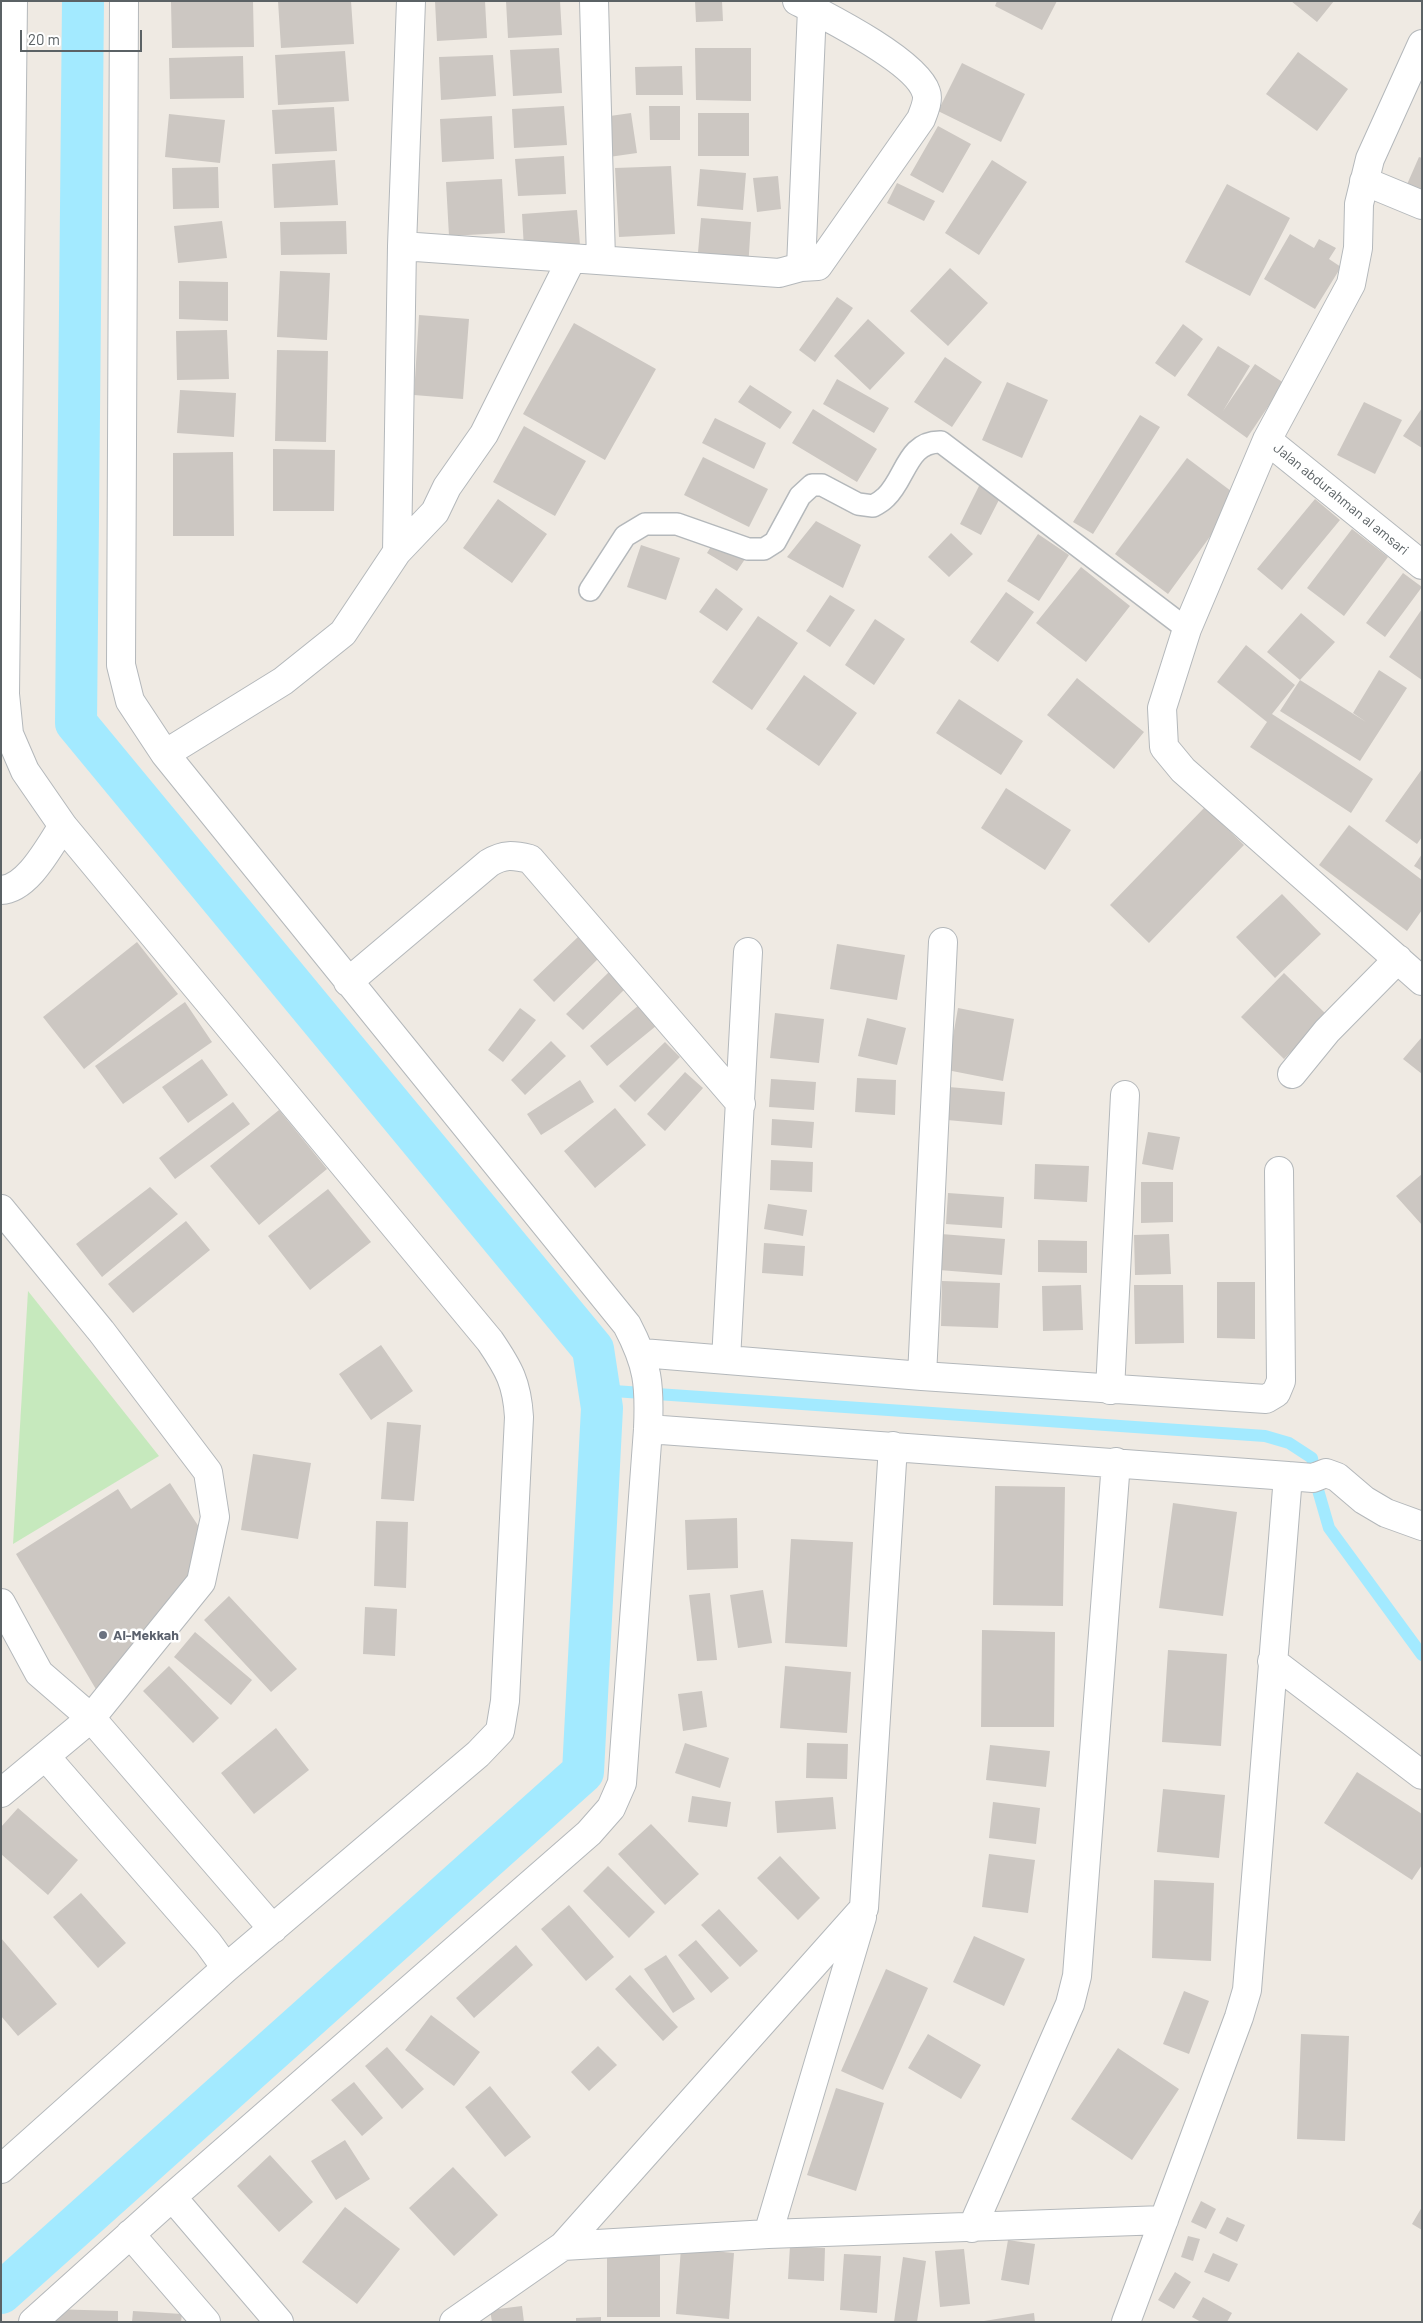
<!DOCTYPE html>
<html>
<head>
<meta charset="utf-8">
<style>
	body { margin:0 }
	#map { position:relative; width:1423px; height:2323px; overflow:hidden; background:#efeae3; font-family:Barlow,sans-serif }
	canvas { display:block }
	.frame { position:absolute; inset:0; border:2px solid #5b6265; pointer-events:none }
	.scale { position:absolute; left:20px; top:30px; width:122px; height:22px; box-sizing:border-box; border:2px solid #5b6265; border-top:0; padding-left:6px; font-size:15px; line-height:18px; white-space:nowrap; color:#5b6265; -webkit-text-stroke:4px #fff; paint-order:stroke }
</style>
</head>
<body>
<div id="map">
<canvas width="1423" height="2323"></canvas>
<div class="frame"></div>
<div class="scale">20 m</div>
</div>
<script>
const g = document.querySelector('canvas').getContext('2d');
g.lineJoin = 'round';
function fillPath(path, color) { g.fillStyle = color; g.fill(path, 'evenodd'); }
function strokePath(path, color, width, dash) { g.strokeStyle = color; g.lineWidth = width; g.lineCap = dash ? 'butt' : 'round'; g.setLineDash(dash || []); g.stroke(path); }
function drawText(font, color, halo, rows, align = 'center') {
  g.font = font + ' Barlow,sans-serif'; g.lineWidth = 5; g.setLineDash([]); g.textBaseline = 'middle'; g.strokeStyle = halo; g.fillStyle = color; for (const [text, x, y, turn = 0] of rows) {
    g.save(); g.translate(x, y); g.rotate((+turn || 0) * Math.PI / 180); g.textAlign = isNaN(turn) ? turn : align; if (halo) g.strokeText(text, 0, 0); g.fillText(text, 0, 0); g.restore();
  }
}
fillPath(new Path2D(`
	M28,1291L159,1456L13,1544Z`), '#c6e9bd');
strokePath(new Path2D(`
	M599,1390L1265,1436L1289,1443L1312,1458L1318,1490L1329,1528L1422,1655`), '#a3eaff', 12);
strokePath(new Path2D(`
	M1,2293L583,1772L602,1408L593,1349L76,723L83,1`), '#a3eaff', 42);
fillPath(new Path2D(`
	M253,1L254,47L172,48L171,2Z
	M278,1H351L354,44L281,48Z
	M435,1H485L487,38L437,41Z
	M506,1H560L562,35L508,38Z
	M695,1H722L723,21L696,22Z
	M997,1H1057L1042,30L995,6Z
	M1291,1H1334L1317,22Z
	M559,48L562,93L513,96L510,50Z
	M695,48H751V101L696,100Z
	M345,51L349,101L278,105L275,55Z
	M1298,52L1348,89L1317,131L1266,94Z
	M493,55L496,96L441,100L439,57Z
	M243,56L244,98L170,99L169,58Z
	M962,63L1025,94L1001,142L938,111Z
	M682,66L683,95H636L635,67Z
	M564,106L567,145L514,148L512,109Z
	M649,106H680V140H650Z
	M334,107L337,151L275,154L272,110Z
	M631,113L637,153L609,157L603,117Z
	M698,113H749V156H698Z
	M169,114L225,120L220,163L165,157Z
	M492,116L494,159L442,162L440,119Z
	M938,126L971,144L943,193L910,175Z
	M564,156L566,194L518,196L515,159Z
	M1419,157L1422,158V196L1405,189Z
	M335,160L338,205L274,208L272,164Z
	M992,160L1027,182L979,255L945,233Z
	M671,166L675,234L619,237L615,168Z
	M218,167L219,208L173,209L172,168Z
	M700,169L746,173L743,210L697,206Z
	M778,176L781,209L757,212L753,178Z
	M502,179L505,233L449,236L446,182Z
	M897,183L935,201L924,221L887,203Z
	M1227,184L1290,218L1250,296L1185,262Z
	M577,210L580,245L524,249L522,214Z
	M701,218L751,222L748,269L697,264Z
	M222,221L227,258L178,263L174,226Z
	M346,221L347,254L281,255L280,222Z
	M1290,234L1314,248L1319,239L1336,248L1329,259L1341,267L1315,309L1264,279Z
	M950,268L988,303L948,346L910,311Z
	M280,271L330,273L327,340L277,337Z
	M179,281L228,282V321L179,319Z
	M837,297L853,308L815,362L799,350Z
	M419,315L469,319L463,399L414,395Z
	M868,319L905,353L870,390L834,356Z
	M574,323L656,369L605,460L523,414Z
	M1183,324L1203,339L1175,377L1155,363Z
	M227,330L229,379L177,380L176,331Z
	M1218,346L1250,366L1223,411L1255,364L1284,383L1247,438L1187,395Z
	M277,350L328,351L326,442L275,441Z
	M945,357L982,382L952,427L914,402Z
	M837,379L889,408L874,433L823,404Z
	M1007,382L1048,400L1022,458L982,440Z
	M750,385L792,412L780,429L738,402Z
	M180,390L236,393L234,437L177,433Z
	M1364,402L1402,420L1375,474L1337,455Z
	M1422,408V448L1403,436Z
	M813,409L877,449L857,482L792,443Z
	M1140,415L1160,427L1093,534L1073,522Z
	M715,418L766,443L754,469L702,443Z
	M524,426L586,461L555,516L493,482Z
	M273,449L335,450L334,511H273Z
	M233,452L234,536H173V453Z
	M703,457L768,489L749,527L684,495Z
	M1187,458L1239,497L1168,594L1115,554Z
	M981,482L1003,492L981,535L960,524Z
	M498,499L547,534L512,583L463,548Z
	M1315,499L1340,520L1282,590L1257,569Z
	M816,521L861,545L843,588L787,557Z
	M1352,529L1388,557L1344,616L1307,588Z
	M951,533L973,554L949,577L928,557Z
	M1038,534L1069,555L1039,601L1007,581Z
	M715,540L745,559L737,571L707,553Z
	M641,545L680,558L666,600L627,587Z
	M1081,567L1130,606L1086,662L1036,623Z
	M1403,573L1422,587L1385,637L1366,623Z
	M716,588L743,609L727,631L699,612Z
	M1006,592L1034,612L998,662L970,642Z
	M830,595L855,610L830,647L806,631Z
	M1422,609V680L1389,657Z
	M1301,613L1335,642L1300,680L1267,652Z
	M758,616L798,643L752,710L712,682Z
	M875,619L905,639L874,685L845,665Z
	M1246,645L1295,685L1272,714L1373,779L1351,813L1250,747L1267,722L1217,682Z
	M1379,670L1407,688L1360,761L1280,711L1300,680L1366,722L1353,713Z
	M804,675L857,713L819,766L766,729Z
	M1077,678L1144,732L1114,769L1047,715Z
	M959,699L1023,741L1001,775L936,733Z
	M1422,769V837L1417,844L1385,821Z
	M1006,788L1071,830L1045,870L981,828Z
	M1205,807L1244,845L1149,943L1110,905Z
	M1349,825L1422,880V910L1407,931L1319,865Z
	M1422,854V871L1414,866Z
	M1282,894L1321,934L1275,978L1236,937Z
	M579,936L600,957L554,1002L533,980Z
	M137,942L178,994L84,1069L43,1017Z
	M837,944L905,955L897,1000L830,989Z
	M609,972L625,989L583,1030L566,1014Z
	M1284,973L1327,1015L1284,1059L1241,1017Z
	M185,1002L212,1042L123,1104L95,1066Z
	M639,1005L656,1026L607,1066L590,1046Z
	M520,1008L536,1020L503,1062L488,1050Z
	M958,1008L1014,1019L1003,1081L947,1070Z
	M775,1013L824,1019L819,1063L770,1058Z
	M867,1018L906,1028L897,1065L858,1056Z
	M1422,1037V1074L1403,1059Z
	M551,1041L566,1056L525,1095L511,1080Z
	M665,1042L680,1057L635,1102L619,1086Z
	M202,1059L228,1095L188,1123L162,1087Z
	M685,1072L703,1088L665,1131L647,1114Z
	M857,1078L896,1080L895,1115L855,1112Z
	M771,1079L816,1082L814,1110L769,1107Z
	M580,1080L594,1102L541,1135L527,1114Z
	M949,1087L1005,1092L1002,1125L947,1120Z
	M233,1102L250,1124L175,1179L159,1158Z
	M615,1108L646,1145L595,1188L564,1151Z
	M279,1110L327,1169L259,1225L210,1166Z
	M772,1119L814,1122L812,1148L771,1145Z
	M1148,1132L1180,1137L1173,1170L1142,1164Z
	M771,1160L813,1162L812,1192L770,1190Z
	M1035,1164L1089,1166L1087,1202L1034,1199Z
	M1422,1174V1225L1396,1196Z
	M1141,1182H1173V1222L1141,1223Z
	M150,1187L178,1214L102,1277L76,1244Z
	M328,1189L371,1242L310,1290L268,1236Z
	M948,1193L1004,1197L1002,1228L946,1224Z
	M768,1204L807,1210L803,1236L764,1229Z
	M186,1221L210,1250L133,1313L108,1284Z
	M941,1234L1005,1239L1002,1275L939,1270Z
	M1169,1234L1171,1274L1135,1275L1134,1235Z
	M1038,1240L1087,1241V1273L1038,1272Z
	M764,1243L805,1246L803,1276L762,1273Z
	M942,1281L1000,1283L998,1328L941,1326Z
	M1217,1282H1255V1339L1217,1338Z
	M1081,1285L1083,1330L1043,1331L1042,1286Z
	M1134,1285H1183L1184,1343L1135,1344Z
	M381,1345L413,1391L371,1420L339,1374Z
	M387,1422L421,1425L414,1501L381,1499Z
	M253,1454L311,1463L298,1539L241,1530Z
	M170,1483L201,1530L190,1579L97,1691L16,1554L118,1489L131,1509Z
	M995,1486L1065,1487L1063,1606L993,1605Z
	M1173,1503L1237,1512L1223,1616L1159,1608Z
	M737,1518L738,1568L687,1570L685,1520Z
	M376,1521L408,1522L406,1588L374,1586Z
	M791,1539L853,1542L847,1647L785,1643Z
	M763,1590L772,1643L738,1648L730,1595Z
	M710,1593L717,1660L697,1661L689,1595Z
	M229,1596L297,1669L271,1692L204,1620Z
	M365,1607L397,1609L395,1656L363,1654Z
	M982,1630L1055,1632L1054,1727H981Z
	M195,1632L252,1680L231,1705L174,1657Z
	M1168,1650L1227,1654L1221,1746L1162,1742Z
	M169,1666L219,1718L193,1743L143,1691Z
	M785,1666L851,1672L847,1733L780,1728Z
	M702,1691L707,1727L683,1731L678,1694Z
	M276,1728L309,1770L254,1814L221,1773Z
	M685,1743L729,1758L720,1788L675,1773Z
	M807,1743L848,1744L847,1779L806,1778Z
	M990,1745L1050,1751L1046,1787L986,1780Z
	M1357,1772L1422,1814V1865L1412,1880L1324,1823Z
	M1163,1789L1225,1795L1219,1858L1157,1852Z
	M692,1796L731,1802L727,1827L688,1822Z
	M833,1797L836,1829L777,1833L775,1801Z
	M993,1802L1040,1808L1036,1844L989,1838Z
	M18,1808L78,1860L48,1895L1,1854V1827Z
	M651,1824L699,1874L665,1905L618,1854Z
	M989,1854L1035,1860L1028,1913L982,1907Z
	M780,1856L820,1898L798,1920L757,1878Z
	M608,1866L655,1912L629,1938L583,1891Z
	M1154,1880L1214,1883L1211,1961L1152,1958Z
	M81,1893L126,1943L98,1968L53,1917Z
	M569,1905L614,1957L586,1981L541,1929Z
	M719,1909L758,1951L740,1967L701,1925Z
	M974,1936L1025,1959L1004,2006L953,1982Z
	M1,1938L57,2004L18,2036L1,2016Z
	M696,1940L729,1978L711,1993L678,1955Z
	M516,1945L533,1965L474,2018L456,1998Z
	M666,1955L695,1999L673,2013L644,1969Z
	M886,1969L928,1988L883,2090L841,2071Z
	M630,1975L678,2027L663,2041L615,1989Z
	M1184,1991L1209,2001L1189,2054L1163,2044Z
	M431,2015L480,2052L454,2086L405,2050Z
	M928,2034L981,2065L961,2099L908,2068Z
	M1301,2034L1349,2036L1345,2141L1297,2139Z
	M598,2046L617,2065L589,2091L571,2072Z
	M387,2047L424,2089L402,2109L365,2066Z
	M1118,2048L1179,2089L1132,2160L1071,2119Z
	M354,2082L383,2118L362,2136L331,2100Z
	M490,2086L531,2137L505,2157L465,2107Z
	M836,2088L884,2103L856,2191L807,2175Z
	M345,2140L370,2179L336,2200L311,2161Z
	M270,2155L313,2202L279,2232L237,2186Z
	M453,2167L498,2215L454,2256L409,2208Z
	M1201,2201L1216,2209L1206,2229L1191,2222Z
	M345,2207L400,2249L357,2304L302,2262Z
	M1422,2207V2230L1412,2224Z
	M1227,2217L1245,2225L1237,2242L1219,2233Z
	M1188,2236L1200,2239L1193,2261L1181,2257Z
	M1008,2240L1035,2244L1029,2285L1001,2280Z
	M790,2246L825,2248L824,2281L788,2279Z
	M681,2248L734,2253L729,2319L676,2314Z
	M964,2249L970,2304L940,2307L935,2251Z
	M1213,2253L1238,2264L1229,2282L1204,2272Z
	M844,2254L881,2256L877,2313L840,2310Z
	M607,2255H660V2317H607Z
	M903,2257L926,2261L917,2322H894Z
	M1175,2272L1191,2282L1174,2309L1158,2300Z
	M1203,2297L1232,2313L1227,2322H1201L1192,2317Z
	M522,2306L524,2322H492L490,2310Z
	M50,2309L118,2311V2322H49Z
	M133,2311L182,2314L181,2322H132Z
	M1034,2313L1035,2322H985L984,2321Z
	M601,2317V2322H576V2318Z`), '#ccc7c2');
const lane = new Path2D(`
	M590,590L625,536L645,524H677L748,549H764L775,542L800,496L812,485H822L858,504L873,506C877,504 882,501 886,497C906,478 907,441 941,442L1187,629`);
const street = new Path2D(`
	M594,1L601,260
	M1422,44L1370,159L1359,204L1358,248L1351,284L1267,440L1187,629L1162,708L1164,747L1183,770L1422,981
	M1364,181L1422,205
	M402,246L779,273L801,267L818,266L921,119C924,111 929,100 926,92C916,61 826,16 797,1
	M801,267L812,9
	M1267,440L1422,565
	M397,552L402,246L411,1
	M165,754L283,681L343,633L397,552L435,512L447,487L484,434L571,260
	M1,890C28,889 50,845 63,826
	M348,982L489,863C504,854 513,855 530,859L741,1104
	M1292,1074L1327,1031L1398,959
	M1,1209L101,1331L208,1472L215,1517L201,1582L91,1718L1,1793
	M642,1353L922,1376L1266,1399L1276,1393L1281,1381L1279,1171
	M726,1360L748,952
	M922,1376L943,942
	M1110,1390L1125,1095
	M648,1429L1288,1476L1313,1478L1326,1473L1337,1477L1364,1500L1386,1513L1422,1526
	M1,1603L39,1673L91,1718L273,1929
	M1272,1661L1422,1775
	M46,1757L208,1943L226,1968
	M1,2169L226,1968L478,1754L500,1731L505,1701L519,1417C517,1383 509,1369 490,1341L63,826L25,771L9,734L5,694L13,1
	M172,2197L279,2322
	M972,2228L1070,2004L1077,1976L1116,1462
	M130,2234L206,2322
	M768,2234L862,1917
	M563,2246L768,2234L1164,2220
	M33,2322L172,2197L589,1833L611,1808L622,1783L648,1429C650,1384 648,1365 627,1325L165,754L130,701L121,665L124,1
	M454,2322L563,2246L864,1908L893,1446
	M1126,2322L1239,2017L1247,1990L1288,1476`);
strokePath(lane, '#b4b8bb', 24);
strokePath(street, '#b4b8bb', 30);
strokePath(lane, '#fff', 21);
strokePath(street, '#fff', 28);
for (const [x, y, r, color] of [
	[103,1635,5,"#6b7280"]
]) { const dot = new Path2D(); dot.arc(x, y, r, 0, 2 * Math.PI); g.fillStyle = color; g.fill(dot); strokePath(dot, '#fff', 2); }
drawText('14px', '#5b6265', '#fff', [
	["Jalan abdurahman al amsari",1341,499,39]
]);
drawText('bold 14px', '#5b616d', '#fff', [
	["Al-Mekkah",113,1635]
], 'left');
</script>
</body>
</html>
